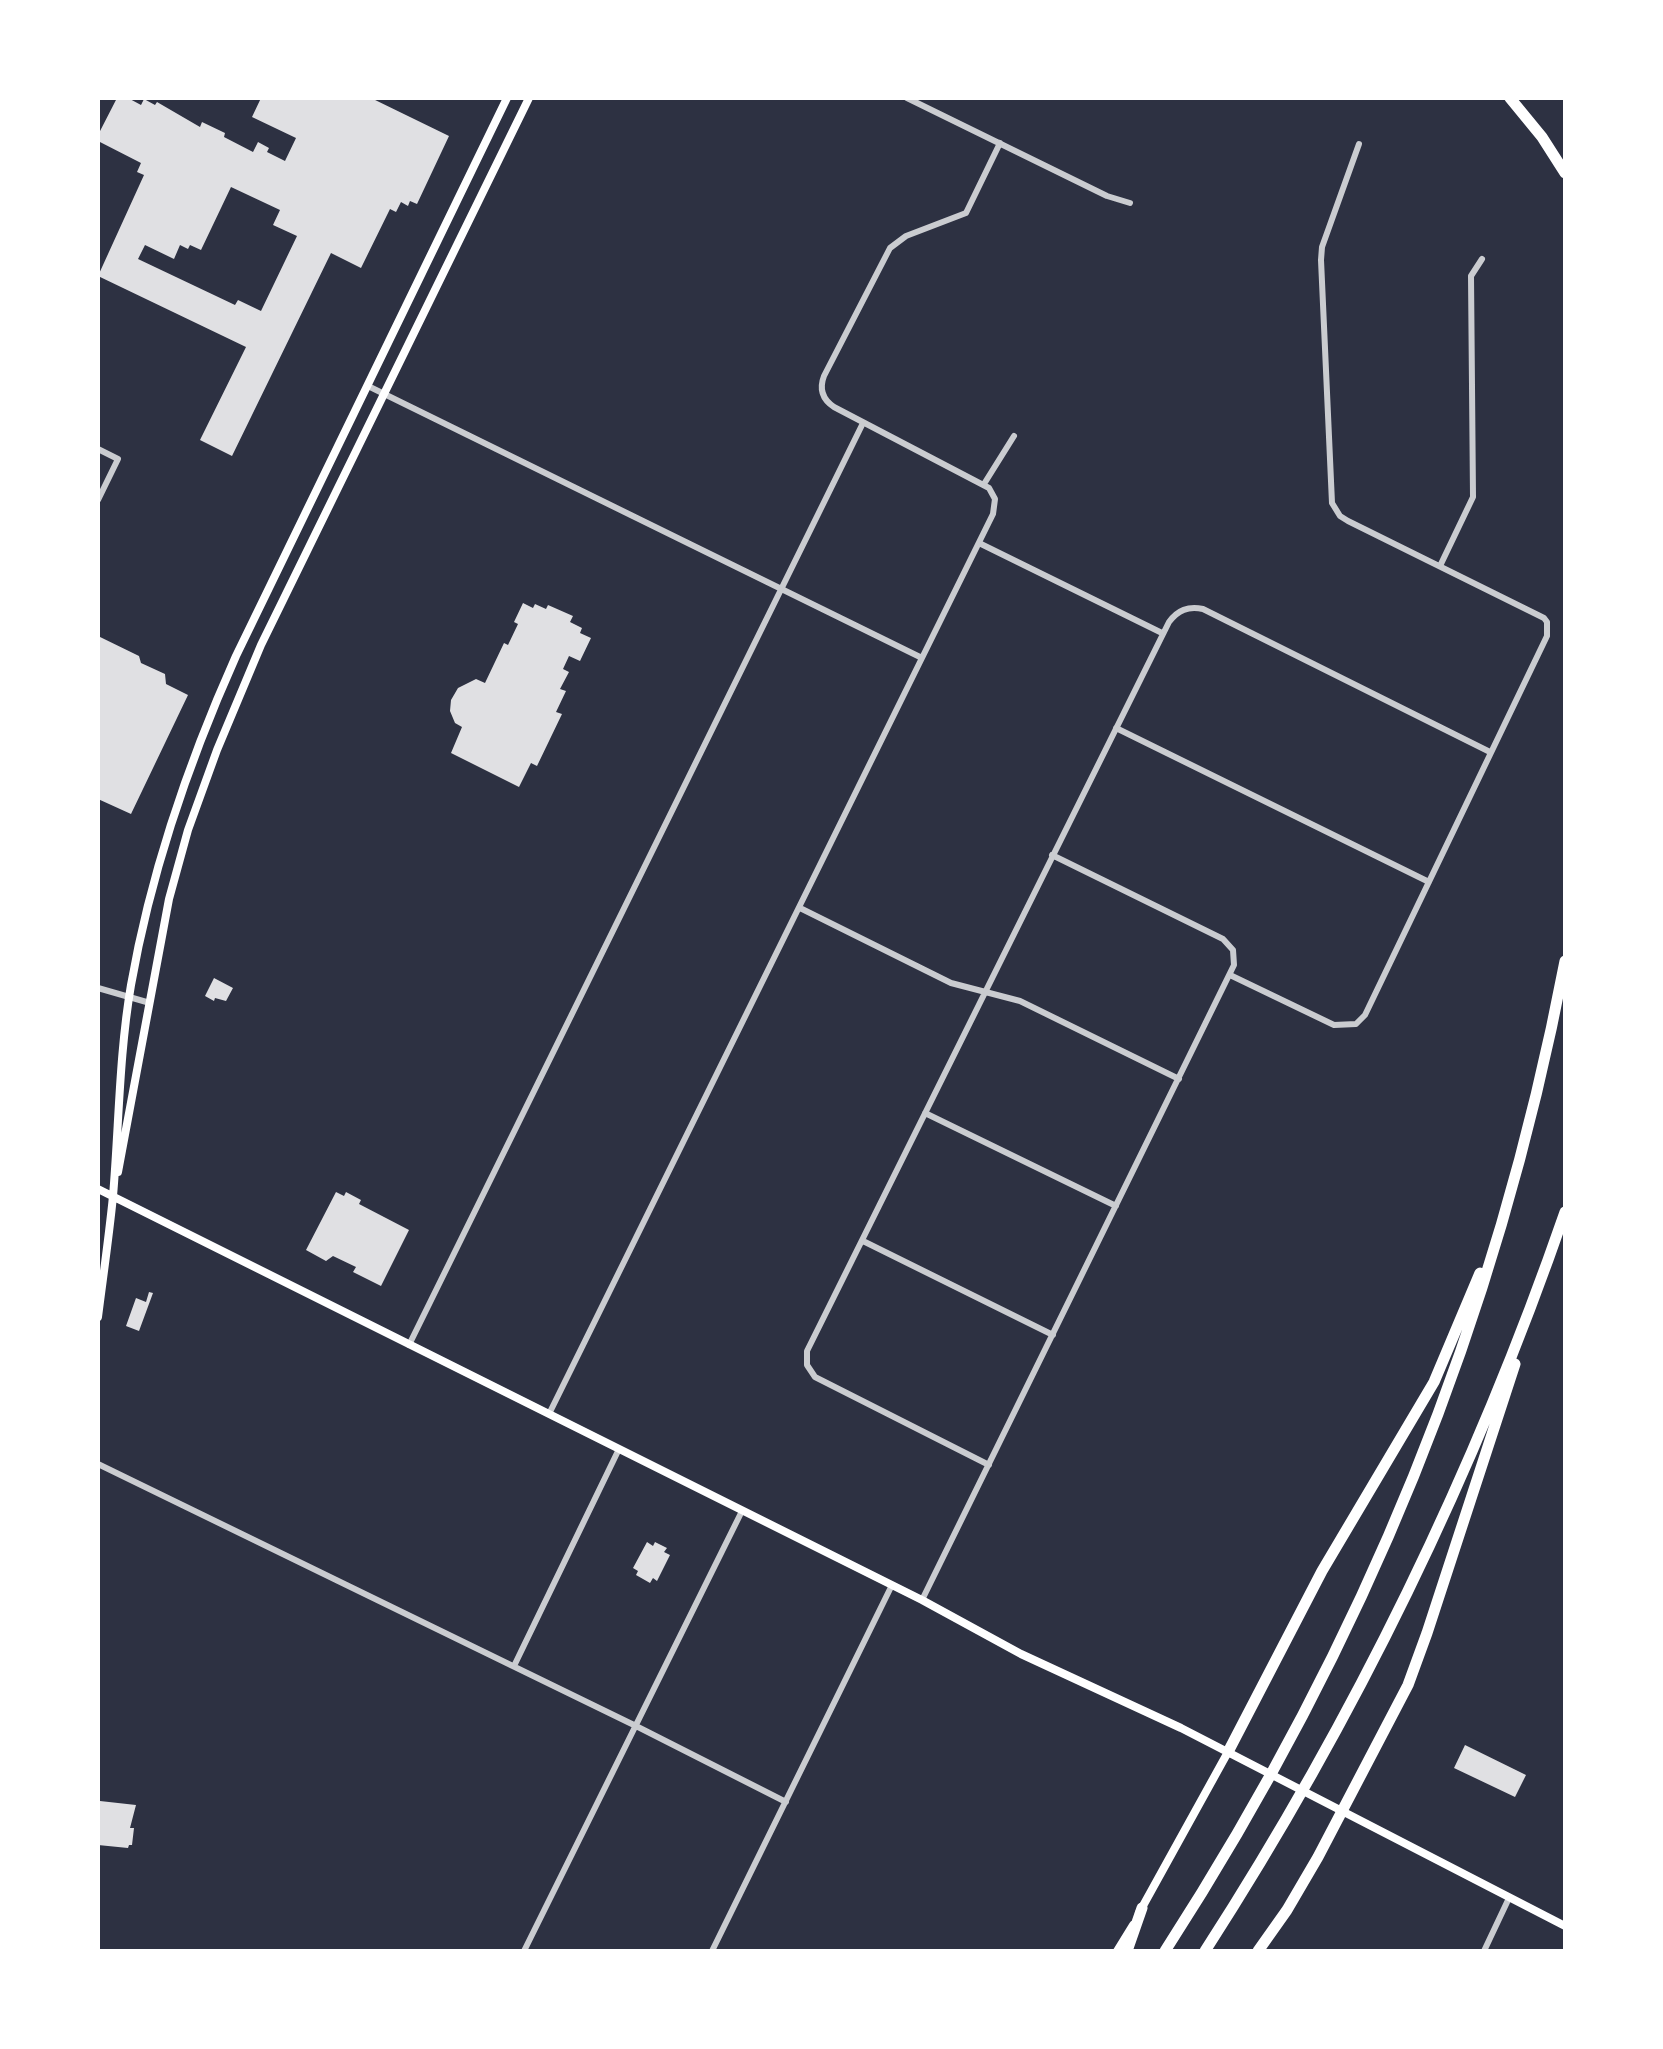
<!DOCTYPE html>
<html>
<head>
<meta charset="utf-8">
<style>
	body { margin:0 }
	#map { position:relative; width:1663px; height:2049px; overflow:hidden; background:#2d3142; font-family:Helvetica,sans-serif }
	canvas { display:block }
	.frame { position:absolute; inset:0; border:100px solid #fff; pointer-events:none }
</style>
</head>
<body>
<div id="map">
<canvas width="1663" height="2049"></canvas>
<div class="frame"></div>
</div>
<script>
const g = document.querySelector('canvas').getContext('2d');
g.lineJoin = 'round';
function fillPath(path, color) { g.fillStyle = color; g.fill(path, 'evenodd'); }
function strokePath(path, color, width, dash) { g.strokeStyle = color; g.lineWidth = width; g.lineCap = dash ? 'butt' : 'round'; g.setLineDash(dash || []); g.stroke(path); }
fillPath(new Path2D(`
	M117,98H128L141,105L144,99L155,105L157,102L200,127L202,122L225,133L224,137L253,152L258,142L269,148L267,152L285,161L296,138L252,117L261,98H371L449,136L417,204L410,201L408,206L401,202L396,212L390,209L361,268L331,253L232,456L200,440L246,347L98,276L144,175L137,172L141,163L98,141V135ZM231,187L280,210L273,225L297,236L261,311L238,300L235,305L138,259L145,245L174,259L180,245L188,249L190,245L201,250Z
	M523,603L533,608L535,604L546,609L548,605L573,616L570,622L582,628L580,633L591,638L580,661L569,656L563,669L569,672L560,689L566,691L556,712L562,714L537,766L531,763L519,787L451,753L462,727L455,723L450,711L451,700L458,688L476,679L485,683L504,643L508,645L518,624L514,622Z
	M98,636L139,656L141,663L165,674L166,684L188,695L131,814L98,799Z
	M214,978L233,988L226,1001L215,998L214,1001L205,996Z
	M336,1192L344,1196L346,1192L361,1200L359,1204L409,1230L381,1286L353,1272L356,1267L333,1256L326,1261L306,1250Z
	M149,1292L153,1293L139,1331L126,1326L136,1298L146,1302Z
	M647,1542L653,1546L655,1542L667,1548L664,1552L670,1555L657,1581L653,1578L650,1583L636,1575L638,1571L633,1568Z
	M1465,1745L1526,1775L1515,1797L1454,1768Z
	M100,1801L136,1805L130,1828H134L132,1845H129L128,1848L98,1845Z`), '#e0e0e3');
strokePath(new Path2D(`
	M907,98L1107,196L1130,203
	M368,386L922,658
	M98,449L118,459L98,500
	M984,484L1014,436
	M979,543L1162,633
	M1440,566L1473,497L1471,276L1482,259
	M1116,728L1429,882
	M800,908L951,983L1020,1001L1179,1079
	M1230,975L1334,1025L1356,1024L1365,1015L1547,636V622L1544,618L1348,521L1340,516L1332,503L1321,260L1322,247L1359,144
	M98,988L150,1003
	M925,1113L1116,1206
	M863,1241L1053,1335
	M409,1345L863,423
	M549,1414L993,514L995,499L989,488L834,407C822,399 819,389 824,376L890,248L906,236L966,213L1000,143
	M98,1464L636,1726L786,1802
	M989,1465L815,1377L807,1365V1351L1169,622C1178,610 1188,606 1203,609L1490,752
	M922,1600L1234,965L1233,950L1223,939L1052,855
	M514,1666L619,1449
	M524,1951L742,1511
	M712,1951L892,1585
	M1484,1951L1509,1898`), '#caccd0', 6);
strokePath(new Path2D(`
	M118,1172L169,899L188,830L217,750L261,645L529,98
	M98,1189L922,1600L1021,1654L1181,1728L1565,1926
	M98,1317C103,1277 109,1237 113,1196C119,1126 119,1055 131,985C151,871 189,761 236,656L507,98
	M1139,1913L1228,1752
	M1117,1951L1133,1925`), '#fff', 8);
strokePath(new Path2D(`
	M1510,98L1542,137L1565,173
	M1228,1752L1322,1571L1434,1382L1480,1273
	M1127,1951L1142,1908
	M1165,1951C1364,1643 1496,1322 1565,961
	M1205,1951C1354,1720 1475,1472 1565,1212
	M1258,1951L1287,1910L1318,1857L1408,1685L1427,1633L1515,1364`), '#fff', 11);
</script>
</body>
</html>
